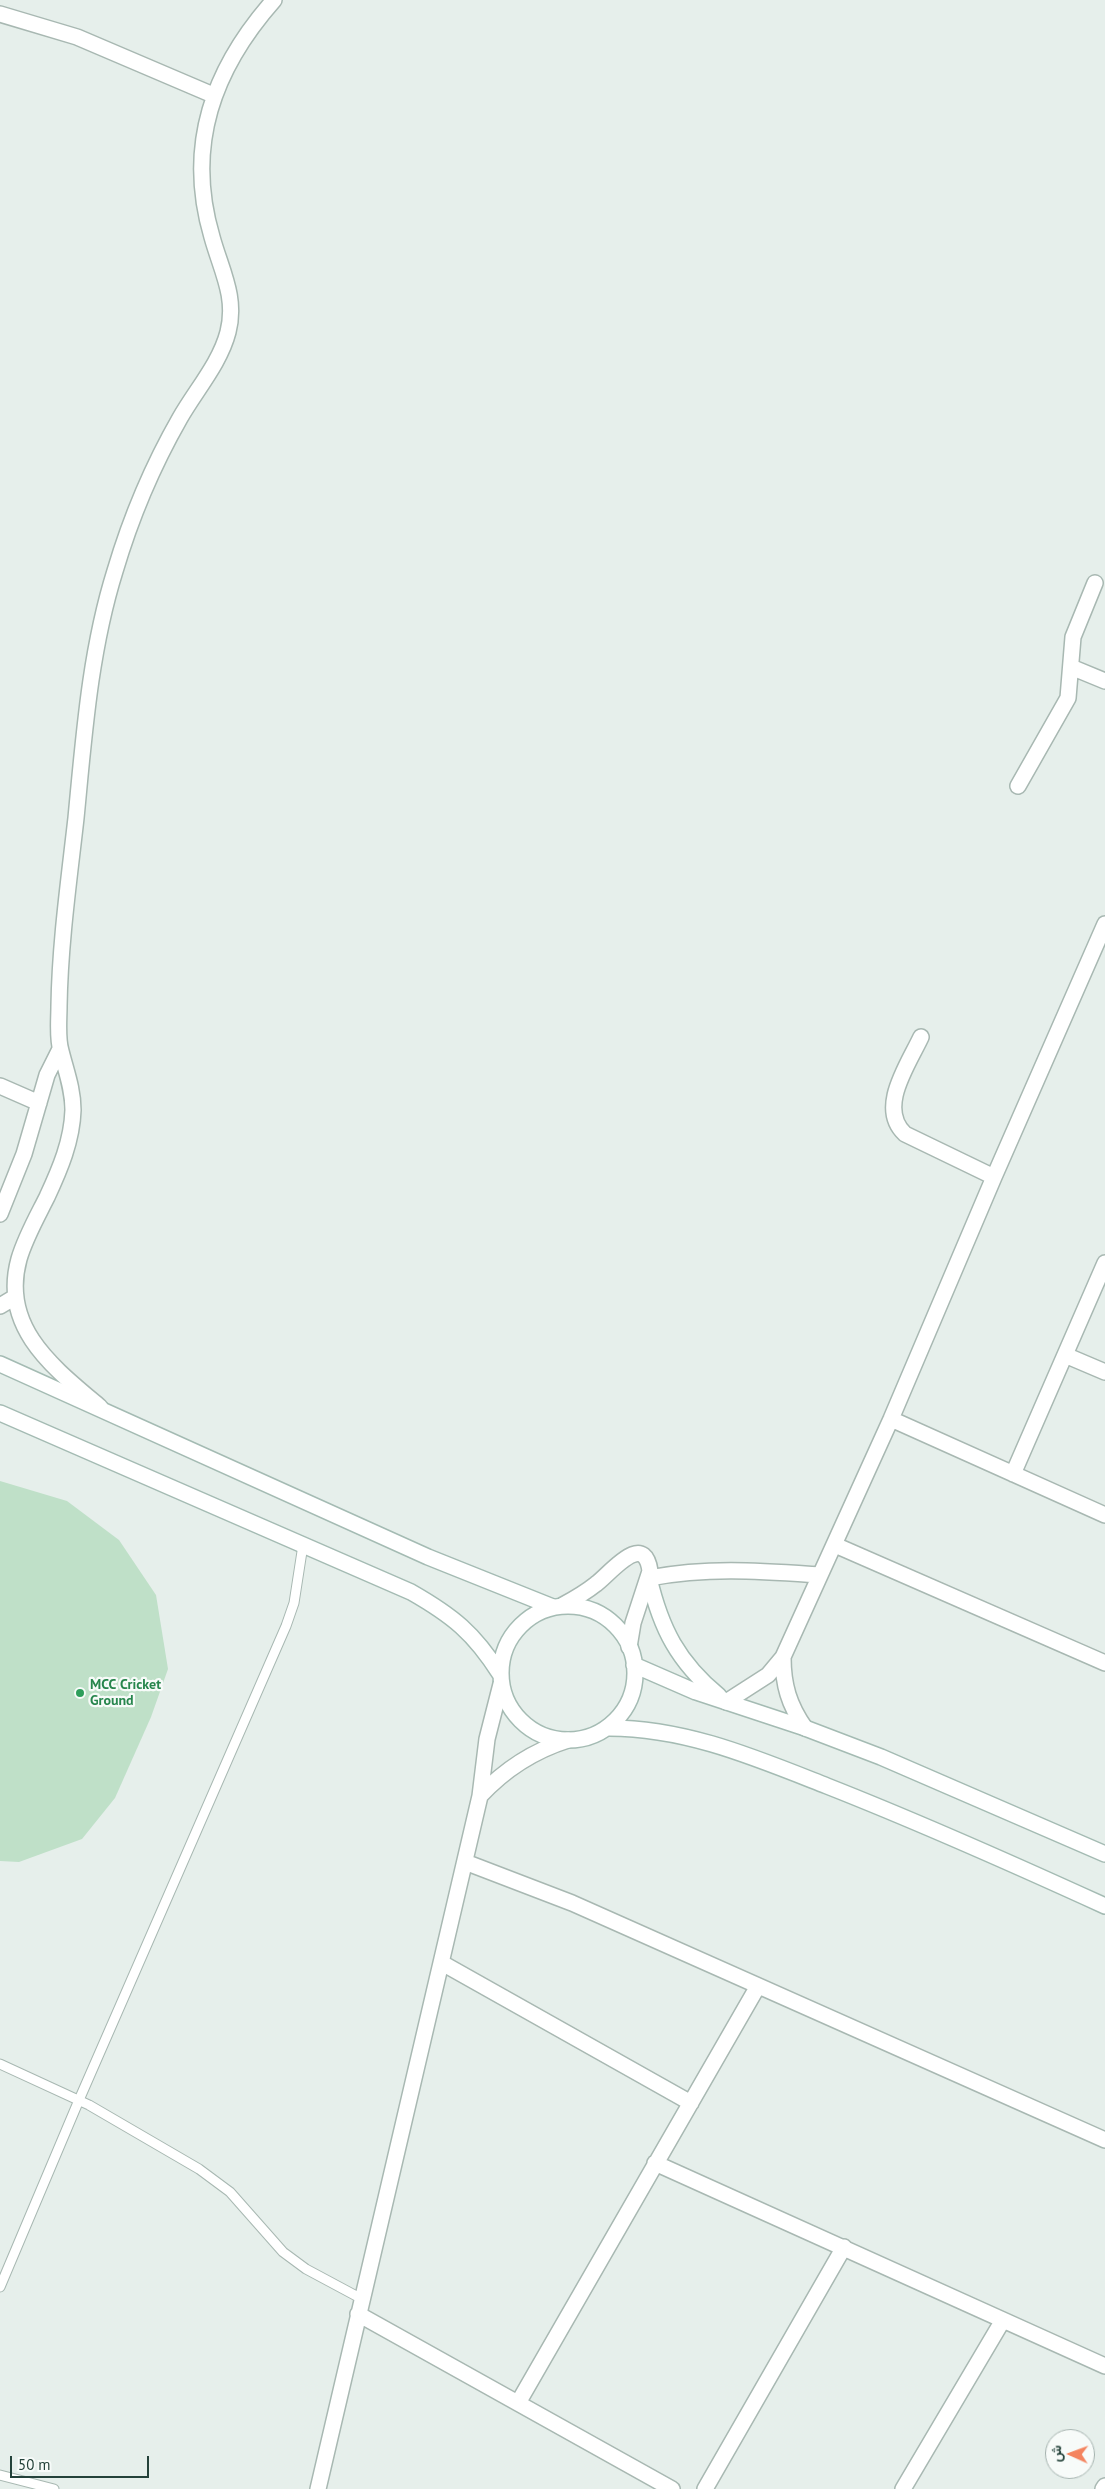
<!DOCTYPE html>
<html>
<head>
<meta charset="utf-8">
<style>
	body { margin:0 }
	#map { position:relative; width:1105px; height:2489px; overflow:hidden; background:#e6efeb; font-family:"PT Sans",Vazirmatn,sans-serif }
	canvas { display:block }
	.north { position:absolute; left:1045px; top:2429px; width:50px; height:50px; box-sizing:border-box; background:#f7fbf9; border:1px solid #a3b1ad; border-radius:50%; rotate:272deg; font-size:14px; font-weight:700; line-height:20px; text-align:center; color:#24423a }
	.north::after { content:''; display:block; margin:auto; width:18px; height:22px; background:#f4845f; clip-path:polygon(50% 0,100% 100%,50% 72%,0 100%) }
	.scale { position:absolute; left:10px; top:2456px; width:139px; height:22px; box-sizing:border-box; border:2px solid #24423a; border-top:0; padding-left:6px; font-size:15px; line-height:18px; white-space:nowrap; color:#24423a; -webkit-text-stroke:4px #f7fbf9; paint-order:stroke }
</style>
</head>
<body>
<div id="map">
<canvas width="1105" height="2489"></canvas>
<div class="north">ش</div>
<div class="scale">50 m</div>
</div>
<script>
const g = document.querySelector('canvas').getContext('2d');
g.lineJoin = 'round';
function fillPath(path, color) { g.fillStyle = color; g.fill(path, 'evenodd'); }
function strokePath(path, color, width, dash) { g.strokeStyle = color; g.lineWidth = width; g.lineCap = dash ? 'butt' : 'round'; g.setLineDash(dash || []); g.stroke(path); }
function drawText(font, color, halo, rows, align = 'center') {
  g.font = font + ' "PT Sans",sans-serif'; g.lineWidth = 4.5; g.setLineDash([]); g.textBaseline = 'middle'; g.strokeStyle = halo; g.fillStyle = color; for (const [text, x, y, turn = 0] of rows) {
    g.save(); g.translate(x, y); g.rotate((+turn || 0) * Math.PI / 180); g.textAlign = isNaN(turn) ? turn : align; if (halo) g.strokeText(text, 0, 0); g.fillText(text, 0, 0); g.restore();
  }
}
fillPath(new Path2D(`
	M0,1481L67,1501L119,1540L156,1595L168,1669L151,1717L115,1798L82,1839L19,1862L0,1861Z`), '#bfe0c8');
const lane = new Path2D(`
	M0,2064L89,2105L199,2169L230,2192L283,2252L306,2269L362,2299
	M0,2287L79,2100L286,1626L294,1603L303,1545
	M0,2475L54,2489`);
const street = new Path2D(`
	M0,14L77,37L213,95
	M1071,667L1105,681
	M1018,786L1068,698L1073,637L1095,583
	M921,1037C908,1065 877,1108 905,1134L994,1177
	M0,1086L39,1103
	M0,1214L24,1154L47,1075L60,1049
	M0,1306L15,1297
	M1065,1355L1105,1372
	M100,1407C54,1368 0,1328 19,1259C25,1238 37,1217 47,1197C60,1169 72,1141 73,1110C73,1089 66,1071 61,1051C57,1038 59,1020 59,1006C60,943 69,880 76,818C84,735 90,651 115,571C131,517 152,467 180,418C196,390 220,363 228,332C237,297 221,270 212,237C185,146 213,69 274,0
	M891,1419L1105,1515
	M1013,1474L1105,1263
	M835,1545L1105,1663
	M649,1578C710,1567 759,1571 820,1575
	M563,1605C574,1599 586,1592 596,1584C609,1575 644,1529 650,1571L633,1623L629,1647
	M783,1657C783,1685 789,1705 805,1728
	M726,1702L768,1675L783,1657L891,1419L994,1177L1105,924
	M480,1796C505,1769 533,1751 568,1740
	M465,1862L572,1903L1105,2140
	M442,1963L691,2103
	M655,2163L1105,2366
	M358,2314L672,2489
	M518,2403L758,1986
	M318,2489L480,1796L487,1739L501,1684
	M705,2489L844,2247
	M903,2489L1003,2320
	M1103,2489L1105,2486`);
const secondary = new Path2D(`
	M0,1364L428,1557L553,1607
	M0,1413L411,1592C453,1616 474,1633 500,1674
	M649,1578C661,1629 678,1662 719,1696
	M501 1673a67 67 0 1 1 134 0a67 67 0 1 1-134 0Z
	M634,1665L696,1692L805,1728L881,1757L1105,1854
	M606,1728C684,1727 756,1758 827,1786C921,1823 1013,1864 1105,1906`);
strokePath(lane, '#a8b8b2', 11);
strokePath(street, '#a8b8b2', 18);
strokePath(secondary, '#a4bbb3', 18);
strokePath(lane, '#fff', 9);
strokePath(street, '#fff', 15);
strokePath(secondary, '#fff', 15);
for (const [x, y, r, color] of [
	[80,1693,5,"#2e9e5b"]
]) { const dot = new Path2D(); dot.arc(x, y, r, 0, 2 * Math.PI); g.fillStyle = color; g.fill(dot); strokePath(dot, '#f7fbf9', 2); }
drawText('bold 14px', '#27864d', '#f7fbf9', [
	["MCC Cricket",90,1685],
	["Ground",90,1701]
], 'left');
</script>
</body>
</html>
